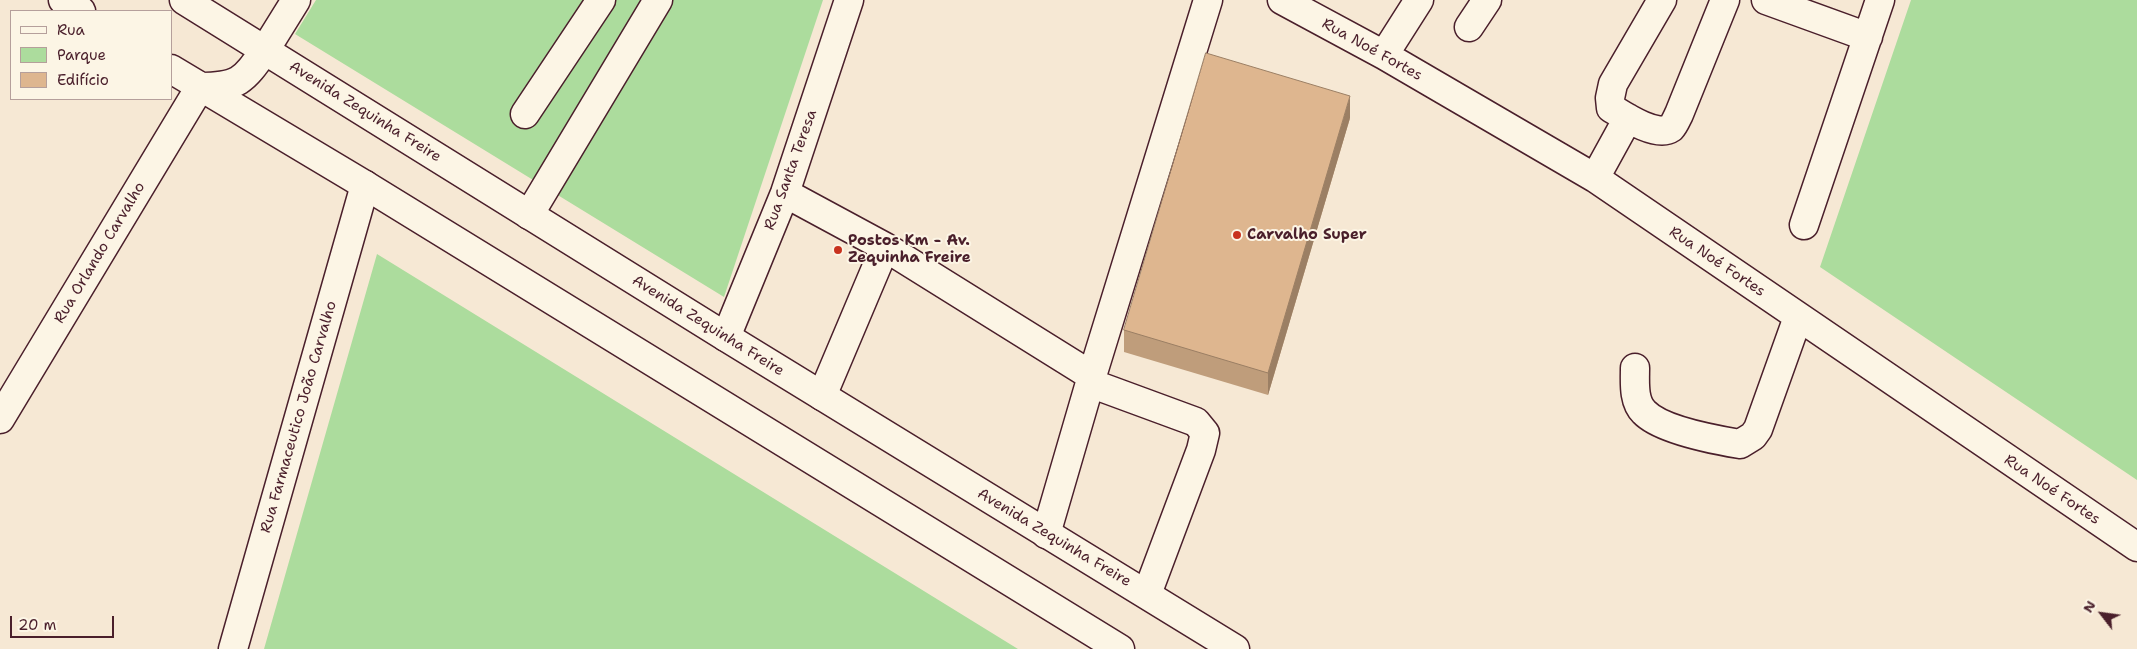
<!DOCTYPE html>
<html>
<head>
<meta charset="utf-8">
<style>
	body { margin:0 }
	#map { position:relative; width:2137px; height:649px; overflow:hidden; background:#f6e8d4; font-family:"Shantell Sans",sans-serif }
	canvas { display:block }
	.legend { position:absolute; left:10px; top:10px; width:162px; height:90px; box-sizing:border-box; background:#fcf5e5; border:1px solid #b59f9b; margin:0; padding:6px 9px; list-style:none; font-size:15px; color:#4a1f2b }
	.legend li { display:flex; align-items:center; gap:10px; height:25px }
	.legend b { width:25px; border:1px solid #b59f9b }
	.north { position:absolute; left:2077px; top:589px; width:50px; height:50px; -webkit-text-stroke:4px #fcf5e5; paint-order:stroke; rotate:300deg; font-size:14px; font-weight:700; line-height:20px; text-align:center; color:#4a1f2b }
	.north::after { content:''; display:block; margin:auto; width:18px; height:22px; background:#4a1f2b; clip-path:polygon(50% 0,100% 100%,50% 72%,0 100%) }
	.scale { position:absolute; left:10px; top:616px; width:104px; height:22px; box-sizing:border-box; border:2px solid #4a1f2b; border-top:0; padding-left:6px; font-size:15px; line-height:18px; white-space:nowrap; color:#4a1f2b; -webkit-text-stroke:4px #fcf5e5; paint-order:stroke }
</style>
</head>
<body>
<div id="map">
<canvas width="2137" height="649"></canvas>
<ul class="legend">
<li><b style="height:6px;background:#fcf5e5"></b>Rua</li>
<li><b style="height:14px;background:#acdc9d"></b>Parque</li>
<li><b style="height:14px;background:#deb68f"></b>Edifício</li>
</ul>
<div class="north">N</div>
<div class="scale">20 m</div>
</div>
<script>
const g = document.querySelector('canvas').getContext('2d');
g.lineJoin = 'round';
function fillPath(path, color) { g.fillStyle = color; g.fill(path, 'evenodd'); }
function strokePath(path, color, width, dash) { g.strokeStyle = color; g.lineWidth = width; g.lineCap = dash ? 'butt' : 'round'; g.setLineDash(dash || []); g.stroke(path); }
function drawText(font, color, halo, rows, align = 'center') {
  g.font = font + ' "Shantell Sans",sans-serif'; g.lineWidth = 4; g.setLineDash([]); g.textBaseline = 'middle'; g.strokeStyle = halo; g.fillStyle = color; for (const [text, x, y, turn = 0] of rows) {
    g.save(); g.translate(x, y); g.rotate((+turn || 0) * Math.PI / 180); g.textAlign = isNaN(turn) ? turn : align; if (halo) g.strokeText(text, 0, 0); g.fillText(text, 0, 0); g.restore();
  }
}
fillPath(new Path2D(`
	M316,0H823L724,297L295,34Z
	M1911,0H2137V480L1820,267Z
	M377,254L1018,649H264Z`), '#acdc9d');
const minor = new Path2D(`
	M1282,0L1384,55L1595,178L2137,547
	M1662,0L1613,84L1610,98L1611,108C1624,116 1657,138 1671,128C1674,125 1677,118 1679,114L1725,0
	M1766,0L1868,37
	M1469,27L1487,0
	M265,50L296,0
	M1384,55L1419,0
	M525,114L601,0
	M1595,178L1628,118
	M785,193L885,247L822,396
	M529,215L658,0
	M1804,225L1880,0
	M885,247L1092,376
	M726,337L785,193L849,0
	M1635,368C1635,382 1633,401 1644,412C1661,430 1716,440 1740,444L1753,436L1758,429L1798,317
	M1090,383L1196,422L1205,433L1201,450L1147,594
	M0,419L200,87
	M1046,534L1092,376L1208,0
	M233,649L365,185`);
const major = new Path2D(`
	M63,0L81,11
	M184,0L726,337L1235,649
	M171,69L365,185L1120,649
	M200,87C239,87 243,81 265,50`);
strokePath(minor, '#4a1f2b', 31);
strokePath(major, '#4a1f2b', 31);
strokePath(minor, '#fcf5e5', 28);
strokePath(major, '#fcf5e5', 28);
fillPath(new Path2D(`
	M1350,118L1268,395L1124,352V330Z`), '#bf9d7b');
fillPath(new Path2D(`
	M1350,96V118L1268,395V373Z`), '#9b7f64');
const building = new Path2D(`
	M1206,53L1350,96L1268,373L1124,330Z`);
fillPath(building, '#deb68f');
strokePath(building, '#9b7f64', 1);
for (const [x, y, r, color] of [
	[1237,235,5,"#c8321e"],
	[838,250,5,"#c8321e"]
]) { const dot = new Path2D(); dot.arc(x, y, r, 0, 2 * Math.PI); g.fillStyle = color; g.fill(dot); strokePath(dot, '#fcf5e5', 2); }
drawText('15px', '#4a1f2b', '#fcf5e5', [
	["Rua Noé Fortes",1372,50,29],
	["Avenida Zequinha Freire",365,112,32],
	["Rua Santa Teresa",791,170,-70],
	["Rua Orlando Carvalho",100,253,-59],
	["Rua Noé Fortes",1717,262,34],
	["Avenida Zequinha Freire",708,326,32],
	["Rua Farmaceutico João Carvalho",299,417,-74],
	["Rua Noé Fortes",2052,490,34],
	["Avenida Zequinha Freire",1054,538,31]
]);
drawText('bold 15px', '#4a1f2b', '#fcf5e5', [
	["Carvalho Super",1247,235],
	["Postos Km - Av.",848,241],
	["Zequinha Freire",848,258]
], 'left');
</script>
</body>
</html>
